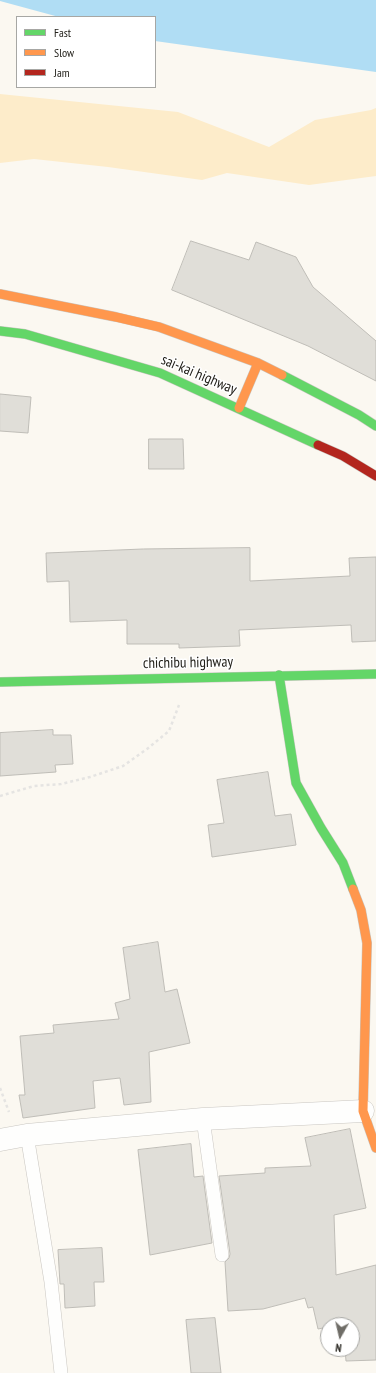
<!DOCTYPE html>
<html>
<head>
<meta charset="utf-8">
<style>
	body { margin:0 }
	#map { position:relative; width:376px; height:1373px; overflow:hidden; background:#fbf8f1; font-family:"PT Sans Narrow",sans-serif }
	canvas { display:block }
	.legend { position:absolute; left:16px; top:16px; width:140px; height:72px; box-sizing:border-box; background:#fff; border:1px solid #a7a7a4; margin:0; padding:5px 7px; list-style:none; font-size:12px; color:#24221c }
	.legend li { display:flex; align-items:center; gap:8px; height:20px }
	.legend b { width:20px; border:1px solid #a7a7a4 }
	.north { position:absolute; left:320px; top:1317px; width:40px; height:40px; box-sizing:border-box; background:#fff; border:1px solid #a7a7a4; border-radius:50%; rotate:188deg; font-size:11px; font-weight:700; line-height:16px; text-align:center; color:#24221c }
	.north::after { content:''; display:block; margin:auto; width:14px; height:18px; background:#6f6d67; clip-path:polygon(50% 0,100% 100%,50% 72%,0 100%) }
</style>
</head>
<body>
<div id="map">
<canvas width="376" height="1373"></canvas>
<ul class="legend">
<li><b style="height:5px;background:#63d668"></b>Fast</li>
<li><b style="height:5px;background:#ff974d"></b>Slow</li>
<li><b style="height:5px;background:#b3261e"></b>Jam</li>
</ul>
<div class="north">N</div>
</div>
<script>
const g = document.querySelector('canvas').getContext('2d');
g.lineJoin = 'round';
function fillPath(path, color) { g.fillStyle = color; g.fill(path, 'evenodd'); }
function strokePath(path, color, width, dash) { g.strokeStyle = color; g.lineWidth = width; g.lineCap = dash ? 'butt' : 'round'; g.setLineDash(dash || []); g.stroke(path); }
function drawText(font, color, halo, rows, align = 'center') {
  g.font = font + ' "PT Sans Narrow",sans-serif'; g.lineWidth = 3; g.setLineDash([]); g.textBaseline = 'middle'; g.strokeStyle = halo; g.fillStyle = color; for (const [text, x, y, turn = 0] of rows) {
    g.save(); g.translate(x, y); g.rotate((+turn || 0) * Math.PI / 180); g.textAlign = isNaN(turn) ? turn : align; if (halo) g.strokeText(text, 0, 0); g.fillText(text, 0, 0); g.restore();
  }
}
fillPath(new Path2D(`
	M0,94L178,112L269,147L315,120L371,110L376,108V176L309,185L227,173L202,180L108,167L34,159L0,163Z`), '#fdecca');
fillPath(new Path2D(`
	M0,0H376V72L155,41V17H59L0,1Z`), '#b0ddf4');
const building = new Path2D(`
	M191,241L249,260L256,242L296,257L313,287L376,341V381L308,346L172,290Z
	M0,394L31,397L28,433L0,431Z
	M149,439H183L184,469H149Z
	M250,548V581L350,576L349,558L376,557V641L352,642L351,625L239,630L240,646L179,648V644H127V620L70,622L69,581L47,582L46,553L143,549Z
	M53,730V735H71L73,764L55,765L56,772L0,776V733Z
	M268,772L275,816L291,814L296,845L212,857L208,825L224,823L217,780Z
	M158,942L165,992L177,989L190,1043L149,1052L151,1102L124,1105L120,1078L93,1081L95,1108L23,1118L19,1095H25L20,1036L54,1033L53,1025L119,1019L115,1003L130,999L123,948Z
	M350,1129L366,1208L334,1215L336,1275L376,1265V1360L346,1361L345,1349H352V1325H344V1323L328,1325V1327L318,1329L313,1307L308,1308L305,1298L263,1309L228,1311L225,1262L229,1258L230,1254L219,1176L265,1173V1168L311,1166L305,1138Z
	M191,1144L194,1177L203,1176L212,1243L150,1255L138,1150Z
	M102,1248L104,1282H94L95,1306L65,1308L64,1284H60L58,1250Z
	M215,1318L221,1373H191L186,1320Z`);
fillPath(building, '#e0ded8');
strokePath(building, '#bfbdb7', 1);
const lane = new Path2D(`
	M203,1119L222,1255
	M27,1135L51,1282L61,1373`);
const street = new Path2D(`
	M0,1140L27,1135L203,1119L363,1111`);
const fast = new Path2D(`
	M0,331L25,334L160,373L318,445
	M282,375L359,415L376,426
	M279,675L296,783L321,828L343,863L353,889
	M0,682L376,674`);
const slow = new Path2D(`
	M0,294L116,317L159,327L258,363L282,375
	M239,408L258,363
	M353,889L361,910L367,943L363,1111L376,1148`);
const jam = new Path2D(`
	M318,445L343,456L376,476`);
strokePath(lane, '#c9c6c1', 14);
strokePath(street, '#c9c6c1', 23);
strokePath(fast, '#c9c6c1', 10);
strokePath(slow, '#c9c6c1', 10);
strokePath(jam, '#c9c6c1', 10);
strokePath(new Path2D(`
	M0,796L34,786L61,784L90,777L123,766L147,749L169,731L179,705
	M0,1088L9,1112`), '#e5e4e2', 2.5, [3, 3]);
strokePath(lane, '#fefefd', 13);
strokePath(street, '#fefefd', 22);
strokePath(fast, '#63d668', 9);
strokePath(slow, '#ff974d', 9);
strokePath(jam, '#b3261e', 9);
drawText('15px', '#24221c', '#fff', [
	["sai-kai highway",199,375,23],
	["chichibu highway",188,663,-1]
]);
</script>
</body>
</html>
